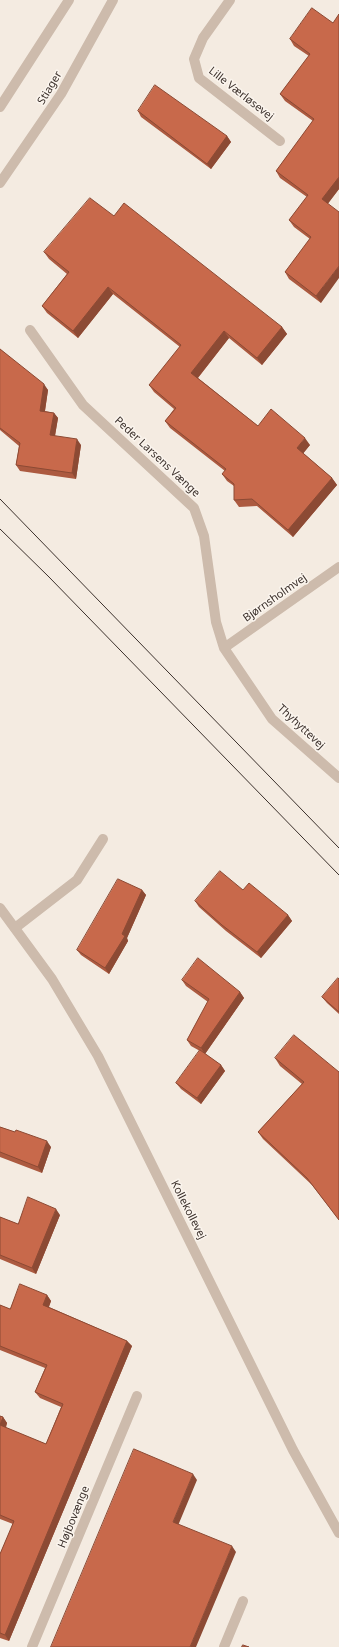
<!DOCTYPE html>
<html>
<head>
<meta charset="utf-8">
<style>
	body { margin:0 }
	canvas { display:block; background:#f4ebe1 }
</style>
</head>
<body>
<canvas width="339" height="1647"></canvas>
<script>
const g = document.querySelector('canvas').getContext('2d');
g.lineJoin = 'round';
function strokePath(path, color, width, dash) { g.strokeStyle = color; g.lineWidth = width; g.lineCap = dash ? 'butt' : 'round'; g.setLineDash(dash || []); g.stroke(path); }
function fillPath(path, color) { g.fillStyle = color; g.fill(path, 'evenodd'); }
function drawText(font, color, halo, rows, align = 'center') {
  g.font = font + ' "Noto Sans",sans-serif'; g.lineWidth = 3; g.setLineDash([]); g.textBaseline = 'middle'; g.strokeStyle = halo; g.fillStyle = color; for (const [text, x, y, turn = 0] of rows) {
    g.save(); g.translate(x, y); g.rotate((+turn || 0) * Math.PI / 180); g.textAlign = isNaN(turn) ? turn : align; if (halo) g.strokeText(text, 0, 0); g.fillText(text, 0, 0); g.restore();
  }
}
strokePath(new Path2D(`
	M15,928L77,880L103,839
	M32,1647L137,1396
	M224,1647L243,1601`), '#cdbbac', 10);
strokePath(new Path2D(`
	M230,0L203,38L194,59L199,78L280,141
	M30,330L83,405L194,508L204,536L216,622L224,648L272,719L339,778
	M224,648L339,567`), '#cdbbac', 10);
strokePath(new Path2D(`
	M0,107L69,0
	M0,183L61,94L113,0
	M0,908L52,979L98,1056L293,1450L339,1533`), '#cdbbac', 10);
strokePath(new Path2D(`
	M0,499L339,848
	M0,529L49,577L339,875`), '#3b302b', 1);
fillPath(new Path2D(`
	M312,8L339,189L328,203L321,303L289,279L285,272L310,239L294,227L289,220L307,197L280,178L276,171L313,121L285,101L280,94L309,56L294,46L290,39Z
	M138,111L227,136L231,142L211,169L141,117Z
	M114,216L282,327L287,334L262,365L229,338L198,378L258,426L310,445L303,453L332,478L337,485L293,537L257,506L239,507L234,500V486L227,481L222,474L225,471L170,428L165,421L174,409L154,392L149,385L180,347L113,294L78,338L47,313L42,306L67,274L49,259L44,252Z
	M0,349L48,390L45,411L54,413L58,418L55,436L81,445L76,479L20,471L16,465L19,446L0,430Z
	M142,890L146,895L127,938L128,941L109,974L81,955L77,950Z
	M243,890L288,915L292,921L261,958L226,931L199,907L195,901Z
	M339,979V1014L327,1003L322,997Z
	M182,980L240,992L244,998L205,1054L221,1065L225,1071L201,1104L181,1089L176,1083L200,1051L191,1046L187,1040L208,1002L186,986Z
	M275,1058L339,1072V1220L312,1185L263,1139L258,1132L302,1084L280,1066Z
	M0,1127L15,1132L51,1147L42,1173L0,1157Z
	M60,1215L36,1274L0,1259V1217L18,1224Z
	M47,1295L51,1301L49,1307L127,1341L132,1346L9,1641L0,1638V1554L13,1524L0,1519V1416L3,1417L7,1423L6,1428L46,1444L61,1407L40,1398L35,1392L45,1368L0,1350V1305L10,1309Z`), '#ac5a40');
fillPath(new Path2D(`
	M227,136L231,142L211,169L207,164Z
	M339,177V189L327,205L322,199Z
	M339,266V278L321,303L316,296Z
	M108,287L113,294L78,338L73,331Z
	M282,327L287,334L262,365L257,358Z
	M224,331L229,338L196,380L191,373Z
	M44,384L48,390L44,417L40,411Z
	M54,413L58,418L54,441L50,435Z
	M305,438L310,445L302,455L297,448Z
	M77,439L81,445L76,479L72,473Z
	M332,478L337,485L293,537L288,530Z
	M142,890L146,895L127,938L128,941L109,974L105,968L122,934Z
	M288,915L292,921L261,958L257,952Z
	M240,992L244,998L205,1054L201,1048Z
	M221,1065L225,1071L201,1104L197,1098Z
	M47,1141L51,1147L42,1173L38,1167Z
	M56,1209L60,1215L36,1274L32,1268Z
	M47,1295L51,1301L47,1311L43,1305Z
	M127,1341L132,1346L9,1641L5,1635Z
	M3,1417L7,1423L4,1431L0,1425Z
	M193,1474L197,1480L177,1528L173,1522Z
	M232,1546L236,1552L196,1647H190Z`), '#8c4a34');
const building = new Path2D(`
	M312,8L333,23L339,14V177L322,199L339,212V266L316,296L285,272L311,237L289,220L308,195L276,171L314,119L280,94L310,54L290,39Z
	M155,85L227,136L207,164L138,111Z
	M90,198L114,216L124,203L282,327L257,358L224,331L191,373L258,426L271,409L305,438L297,448L332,478L288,530L252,499L234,500V484L222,474L226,469L165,421L176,408L149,385L181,345L108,287L73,331L42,306L69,272L44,252Z
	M0,349L44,384L40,411L54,413L50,435L77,439L72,473L16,465L20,443L0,428Z
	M220,871L243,890L249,883L288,915L257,952L222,925L195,901Z
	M118,879L142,890L122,934L125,936L105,968L77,950Z
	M198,958L240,992L201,1048L187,1040L209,999L182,980Z
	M338,978L339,979V1012L322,997Z
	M294,1035L339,1072V1220L307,1178L258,1132L304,1082L275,1058Z
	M200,1050L221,1065L197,1098L176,1083Z
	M0,1127L15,1132L16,1130L47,1141L38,1167L0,1152Z
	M28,1197L56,1209L32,1268L0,1255V1217L18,1224Z
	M20,1284L47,1295L43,1305L127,1341L5,1635L0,1633V1554L14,1521L0,1515V1416L3,1417L0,1425L46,1444L63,1404L35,1392L47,1365L0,1346V1305L10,1309Z
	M134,1449L193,1474L173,1522L232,1546L190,1647H51Z
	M243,1645L249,1647H242Z`);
fillPath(building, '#c8694b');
strokePath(building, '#8c4a34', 1);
drawText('11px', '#3b302b', '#fbf5ee', [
	["Stiager",50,88,-59],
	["Lille Værløsevej",241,94,38],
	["Peder Larsens Vænge",157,457,43],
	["Bjørnsholmvej",275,598,-35],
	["Thyhyttevej",301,727,43],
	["Kollekollevej",188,1210,63],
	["Højbovænge",74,1517,-68]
]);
</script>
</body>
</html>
